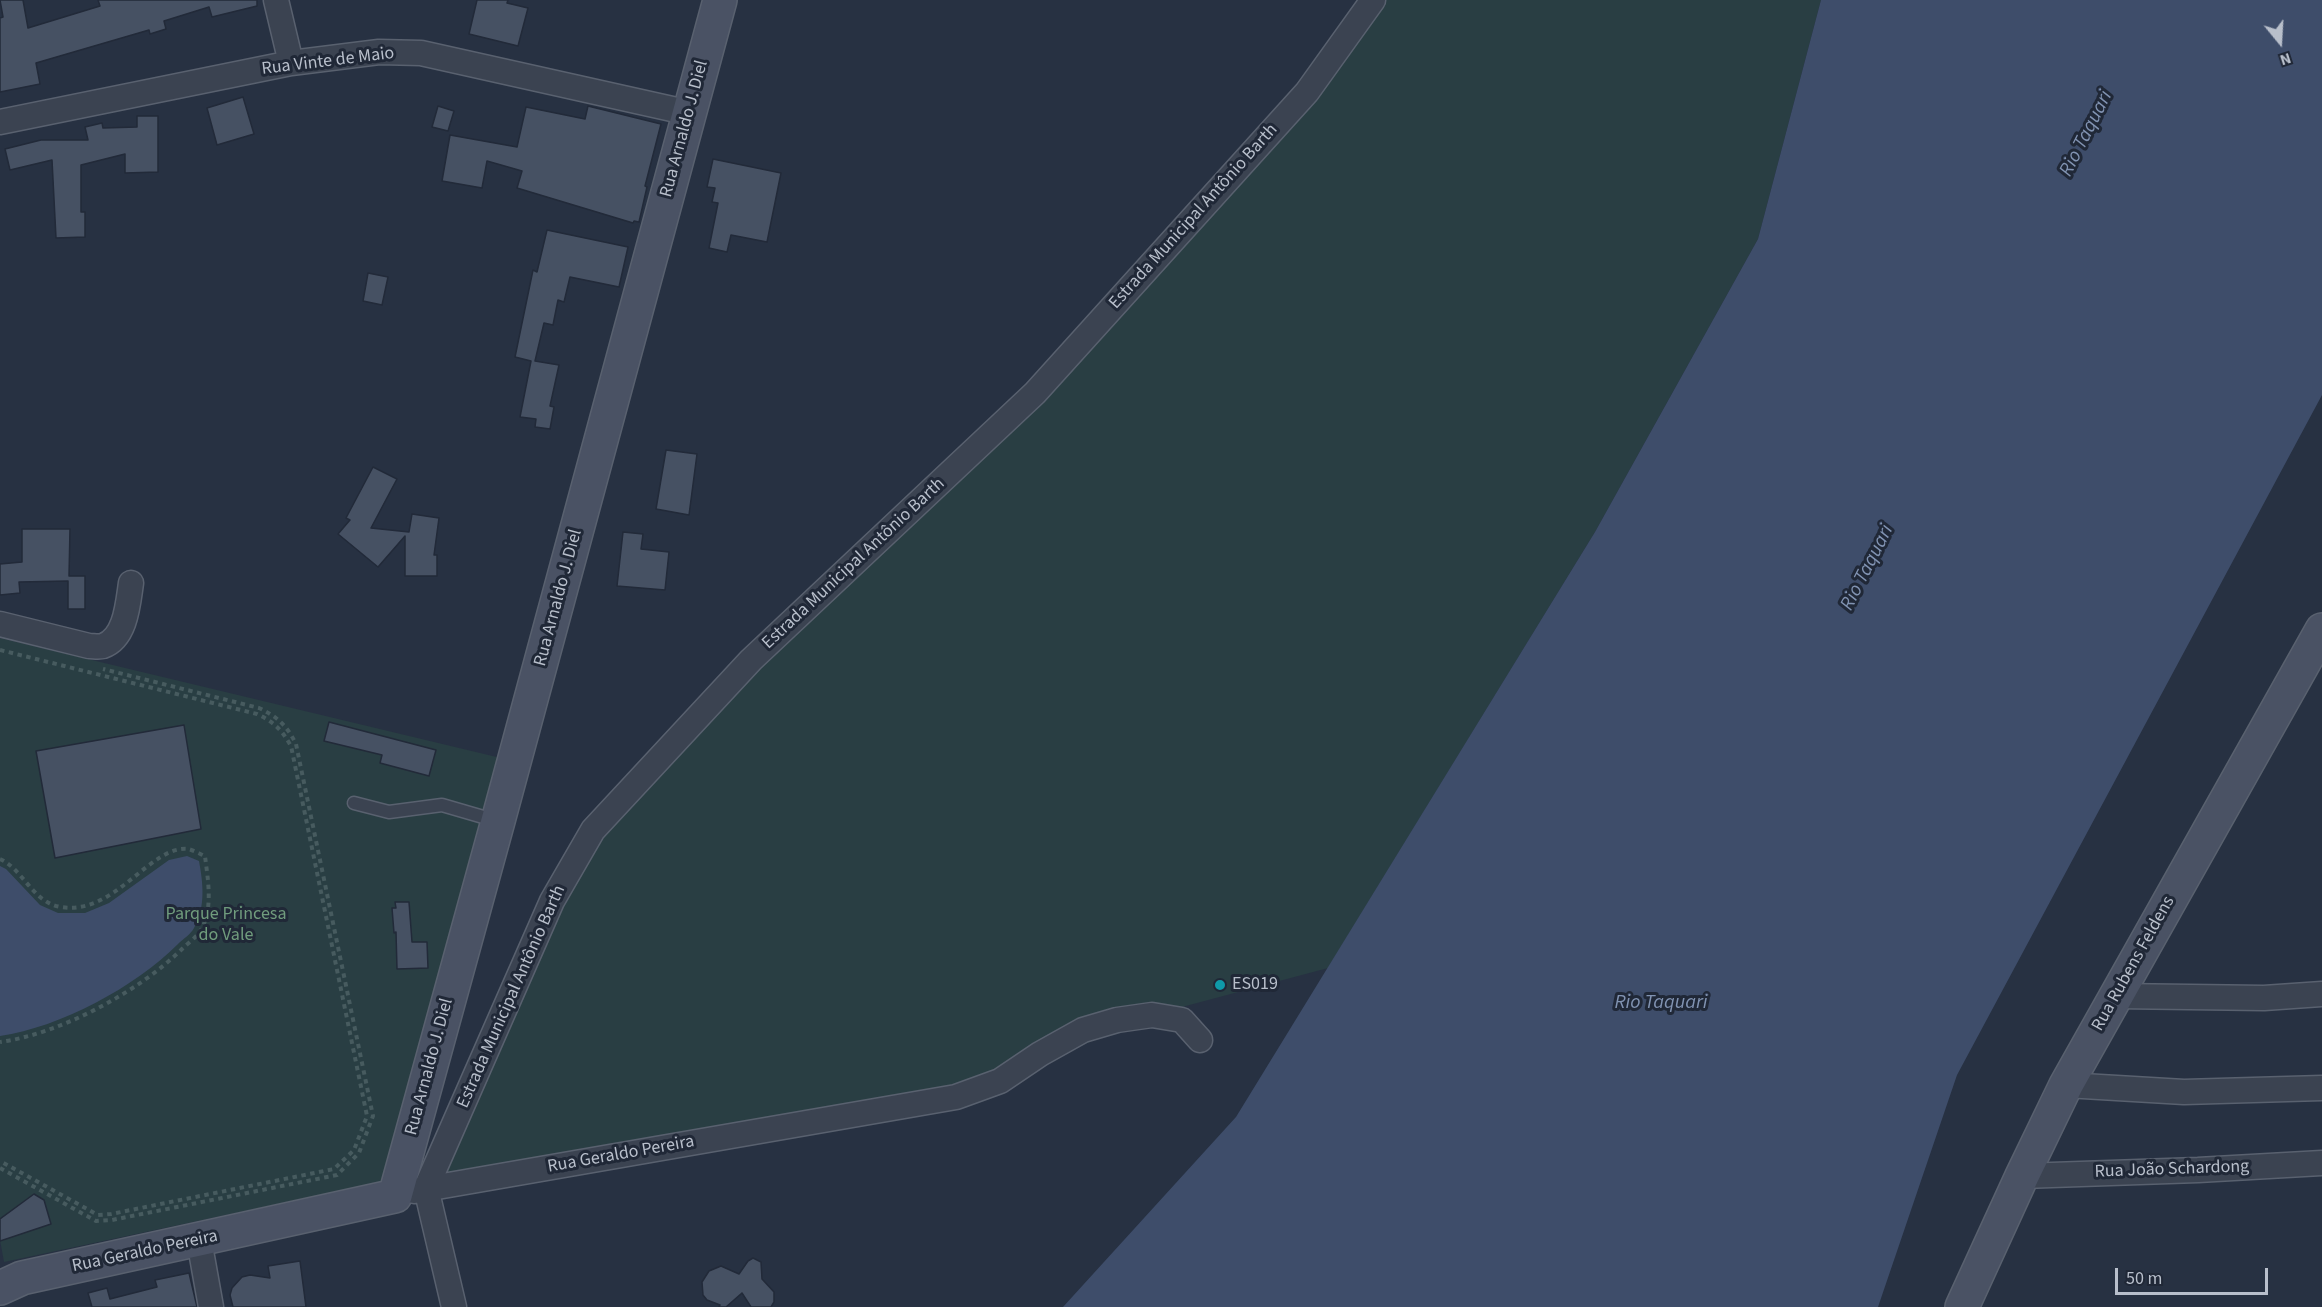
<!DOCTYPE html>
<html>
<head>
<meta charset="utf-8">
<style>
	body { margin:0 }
	#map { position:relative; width:2322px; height:1307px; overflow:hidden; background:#273142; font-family:"Source Sans 3",sans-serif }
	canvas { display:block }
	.north { position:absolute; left:2250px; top:12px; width:60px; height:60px; -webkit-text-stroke:4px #202837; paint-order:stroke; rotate:162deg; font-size:16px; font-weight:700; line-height:24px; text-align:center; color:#b8bfcb }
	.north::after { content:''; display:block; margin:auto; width:21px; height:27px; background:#b8bfcb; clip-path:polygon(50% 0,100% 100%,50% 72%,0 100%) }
	.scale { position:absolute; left:2115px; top:1268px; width:153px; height:27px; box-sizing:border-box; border:3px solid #b8bfcb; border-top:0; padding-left:8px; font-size:18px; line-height:21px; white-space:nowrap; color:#b8bfcb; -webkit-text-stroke:4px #202837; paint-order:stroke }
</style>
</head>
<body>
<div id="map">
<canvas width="2322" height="1307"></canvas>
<div class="north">N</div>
<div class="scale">50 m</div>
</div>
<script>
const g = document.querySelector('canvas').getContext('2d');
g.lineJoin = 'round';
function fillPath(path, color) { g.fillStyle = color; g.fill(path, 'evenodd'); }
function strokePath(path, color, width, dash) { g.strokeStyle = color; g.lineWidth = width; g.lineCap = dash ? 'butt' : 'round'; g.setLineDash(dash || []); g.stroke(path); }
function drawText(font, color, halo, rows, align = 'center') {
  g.font = font + ' "Source Sans 3",sans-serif'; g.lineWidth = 6; g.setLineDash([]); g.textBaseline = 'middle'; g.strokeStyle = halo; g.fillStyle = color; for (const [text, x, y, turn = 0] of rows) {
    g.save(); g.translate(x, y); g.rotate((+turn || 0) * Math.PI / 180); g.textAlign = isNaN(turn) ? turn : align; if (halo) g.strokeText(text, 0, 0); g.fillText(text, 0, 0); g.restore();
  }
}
fillPath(new Path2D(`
	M1364,0H1821L1758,239L1595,532L1328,968L1152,1015L1000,1081L426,1188L593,830L1035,393L1307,92Z
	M0,638L505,759L391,1180L4,1262L0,1240Z`), '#293e43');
fillPath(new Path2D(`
	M1821,0H2322V395L1957,1075L1878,1307H1063L1236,1117L1595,532L1758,239Z
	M187,856L199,861C203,883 206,907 194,928C191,934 183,939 178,944C135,987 61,1027 0,1036V866L6,869L40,905L58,913H85L109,903L169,860Z`), '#3e4d6a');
const building = new Path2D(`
	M0,0H23L28,28L100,6L98,0H257V6L212,17L209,7L164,21L166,29L150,34L149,30L36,63L40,84L0,92V18L3,17Z
	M477,0H508L507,3L528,8L518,46L469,34Z
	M243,97L254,134L217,145L207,108Z
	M438,106L454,111L448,131L432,127Z
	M588,106L661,124L645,186L647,187L639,222L634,221L633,223L517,188L522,171L487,161L482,188L442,181L450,135L517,147L526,107L585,119Z
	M137,116H158V172L125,173V154L81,165V212H85V237L56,238L52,160L10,170L5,149L41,140H88L85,127L102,123L103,128L137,127Z
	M713,159L781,173L767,242L731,235L727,252L709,248L718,203L712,202L715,188L707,187Z
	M547,230L628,247L619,287L570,277L564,302L558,300L553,325L544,323L535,361L559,365L550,406L554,407L550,429L535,427L536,419L520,417L531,361L515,357L533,270L537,272Z
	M368,273L388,277L382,305L363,301Z
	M666,450L697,454L689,515L656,509Z
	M373,467L397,479L371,528L409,532L412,514L439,518L434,555H437V576H405V536L378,567L338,534L350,520L346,518Z
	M22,529H70L69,576H85V609H68V581L19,582L20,593L0,595V564L22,562Z
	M623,532L643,534L641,549L669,552L665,590L617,586Z
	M329,722L436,750L429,776L380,763L382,755L324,741Z
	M184,725L201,829L55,858L36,751Z
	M395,902H409L412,942H427L428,968L397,969L396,932L394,933L392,908H396Z
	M34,1194L44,1200L51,1224L0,1241V1219Z
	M753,1258L761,1262L762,1279L774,1292V1302L771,1307H751L742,1293L726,1307H719L720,1305L707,1300L703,1295L702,1282L709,1271L721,1266L739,1274L748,1261Z
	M300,1261L306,1307H233L230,1295L232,1288L242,1277L250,1275L270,1278L268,1266Z
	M189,1273L197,1307H92L88,1293L107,1288L110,1299L157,1287L155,1280Z`);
fillPath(building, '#465163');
strokePath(building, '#222a39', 1.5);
const lane = new Path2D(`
	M354,803L389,812L442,805L497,821`);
const street = new Path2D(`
	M276,0L291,63
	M0,122L291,63L379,52L421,53L690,113
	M0,624L89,646C93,646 99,647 103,646C126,638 128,603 131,583
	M2116,996L2264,998L2322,994
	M2066,1085L2184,1092L2322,1088
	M2022,1176L2198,1170L2322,1163
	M426,1188L552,901L593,830L751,660L1035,393L1307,92L1373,0
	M426,1188L454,1307
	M414,1191L956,1097L1000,1081L1040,1054L1083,1030L1117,1020L1152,1015L1182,1020L1200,1040
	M199,1240L211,1307`);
const secondary = new Path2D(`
	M0,1288L22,1278L395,1196L498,821L720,0
	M1962,1307L2022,1176L2066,1085L2322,630`);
strokePath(lane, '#59616f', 15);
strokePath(street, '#59616f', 27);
strokePath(secondary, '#59616f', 36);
strokePath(new Path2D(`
	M0,650L257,714C274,722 282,730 291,746L367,1116L354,1150L334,1169L111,1214L98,1215L0,1161
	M0,859C23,869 33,903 61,907C115,916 150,845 188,849C193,850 200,854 205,856C208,881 214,911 199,933C194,939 187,944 182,949C140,991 60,1034 0,1042
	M0,1168L96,1221L112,1220L337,1175L359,1153L373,1116L296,744C287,726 278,717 259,708L103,669`), '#475b5f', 4, [4.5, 4.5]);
strokePath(lane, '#3b4351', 12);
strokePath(street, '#3b4351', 24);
strokePath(secondary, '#4a5264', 33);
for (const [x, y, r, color] of [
	[1220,985,6,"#0f9aa8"]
]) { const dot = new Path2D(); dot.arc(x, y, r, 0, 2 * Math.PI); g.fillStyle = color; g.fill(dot); strokePath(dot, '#202837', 2); }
drawText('18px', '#b8bfcb', '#202837', [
	["Rua Vinte de Maio",328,62,-7],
	["Rua Arnaldo J. Diel",685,129,-75],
	["Estrada Municipal Antônio Barth",1194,217,-48],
	["Estrada Municipal Antônio Barth",854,564,-43],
	["Rua Arnaldo J. Diel",559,598,-75],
	["Rua Rubens Feldens",2134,964,-61],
	["Estrada Municipal Antônio Barth",512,997,-66],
	["Rua Arnaldo J. Diel",430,1067,-75],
	["Rua Geraldo Pereira",621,1155,-10],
	["Rua João Schardong",2172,1170,-2],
	["Rua Geraldo Pereira",145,1252,-12]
]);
drawText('18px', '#709c7d', '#202837', [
	["Parque Princesa",226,915],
	["do Vale",226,936]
]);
drawText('18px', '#b8bfcb', '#202837', [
	["ES019",1232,985]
], 'left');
drawText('italic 20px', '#8193b2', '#202837', [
	["Rio Taquari",2087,134,-63],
	["Rio Taquari",1868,568,-63],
	["Rio Taquari",1661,1004]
]);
</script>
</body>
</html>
